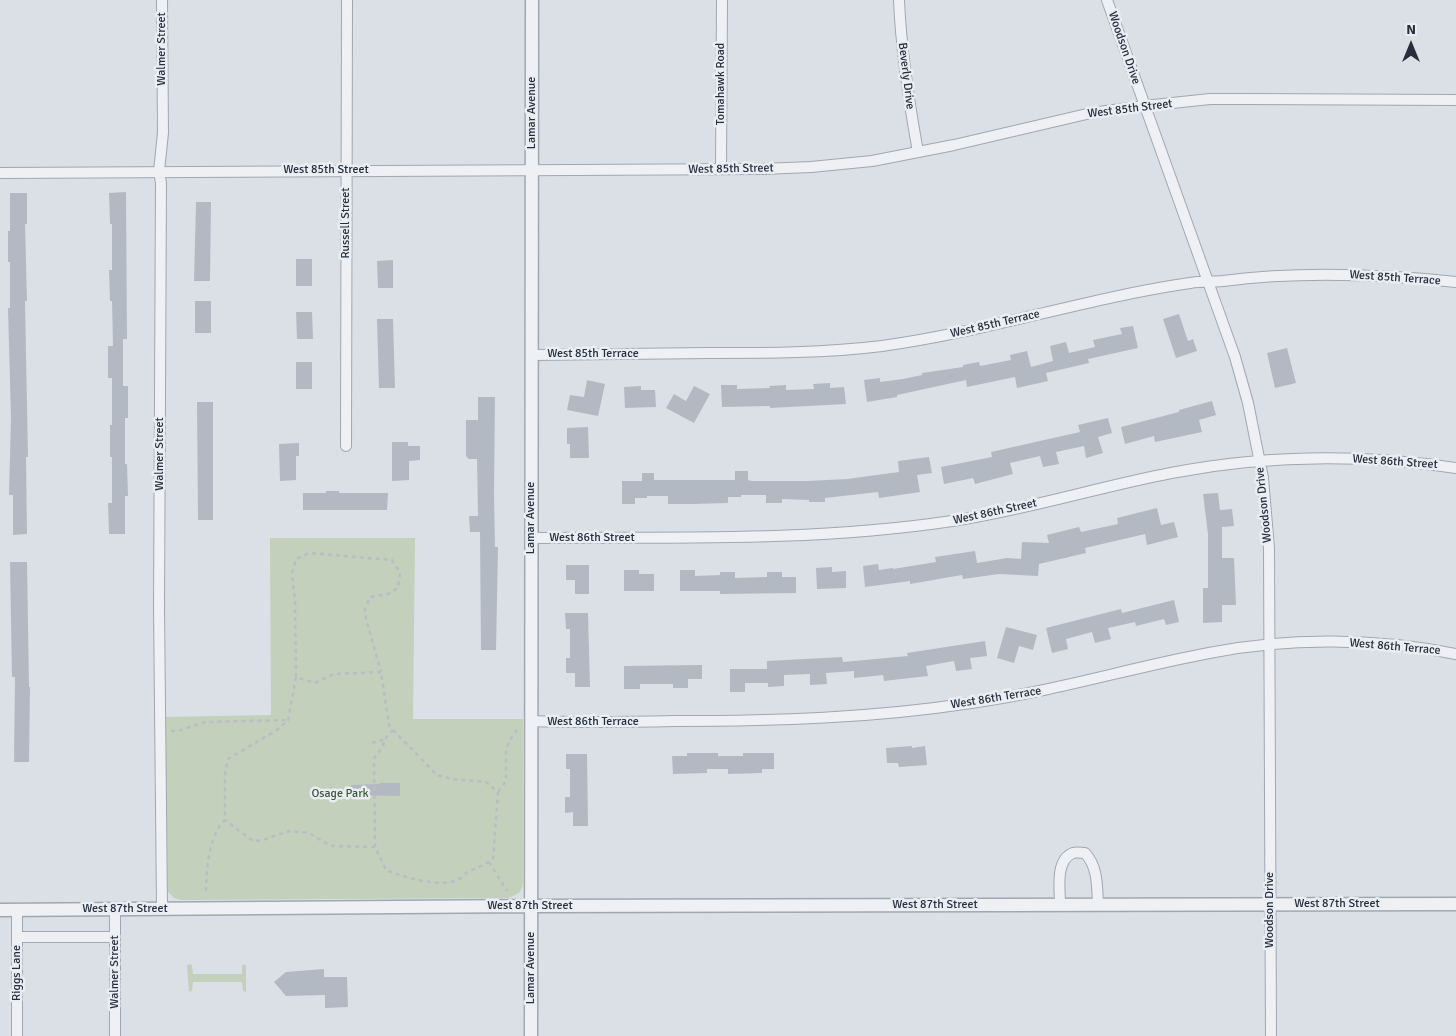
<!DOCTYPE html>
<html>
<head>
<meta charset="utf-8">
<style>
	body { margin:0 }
	#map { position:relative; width:1456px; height:1036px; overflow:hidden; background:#dbe0e6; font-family:Signika,sans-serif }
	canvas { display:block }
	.north { position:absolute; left:1386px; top:20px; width:50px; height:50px; -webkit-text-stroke:4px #eaeef4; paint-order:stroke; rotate:0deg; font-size:14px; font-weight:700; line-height:20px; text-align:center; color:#252e3c }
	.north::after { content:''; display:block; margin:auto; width:18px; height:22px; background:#252e3c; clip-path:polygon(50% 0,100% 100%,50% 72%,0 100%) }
</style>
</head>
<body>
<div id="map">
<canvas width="1456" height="1036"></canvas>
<div class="north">N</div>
</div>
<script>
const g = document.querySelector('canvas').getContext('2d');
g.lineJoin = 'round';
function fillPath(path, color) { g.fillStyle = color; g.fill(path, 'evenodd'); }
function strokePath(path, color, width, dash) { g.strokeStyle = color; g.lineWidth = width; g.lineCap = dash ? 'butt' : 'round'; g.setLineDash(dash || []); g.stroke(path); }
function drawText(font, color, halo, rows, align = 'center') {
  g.font = font + ' Signika,sans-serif'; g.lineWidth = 5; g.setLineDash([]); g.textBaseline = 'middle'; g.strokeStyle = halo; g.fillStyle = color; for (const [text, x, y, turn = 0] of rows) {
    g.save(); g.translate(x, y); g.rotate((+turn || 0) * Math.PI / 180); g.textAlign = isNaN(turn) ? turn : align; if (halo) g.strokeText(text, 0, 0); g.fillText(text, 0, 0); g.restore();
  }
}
fillPath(new Path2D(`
	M270,538H415L413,719H523V879C523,891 520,894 508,898L181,900L174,898L168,892L165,717L271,715Z
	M189,964L192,965L193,974H242V966L244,964L246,965V992L243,991L242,982H193L192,991L189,992L187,966Z`), '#c2d0bc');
fillPath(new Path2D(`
	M126,192L127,339H123V386H128V418H125V464H127L128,496H125V534H109L108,503H112V457H110V425H112V378H108V346H113L112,301H110L109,270H112V224H110L109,193Z
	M10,193H27V224H25L27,301H25L28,457H26L27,534L13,535V495H9L11,418L8,308H10V262H8V231H10Z
	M196,202H211L210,281H194Z
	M296,259H312V286H296Z
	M393,260V288H378L377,261Z
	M195,301H211V333H195Z
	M296,312H312L313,339H297Z
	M1179,314L1188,341L1193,339L1197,351L1176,358L1163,319Z
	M377,319H393L395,388H379Z
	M1133,326L1138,348L1088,359L1089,363L1046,373L1048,381L1017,388L1015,377L967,387L966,380L897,395V397L867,402L864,380L880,378V382L903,379L922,375V373L963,367V365L979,362L980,366L1011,360L1010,355L1027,351L1031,367L1053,361L1050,346L1066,342L1069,353L1095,347L1093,340L1122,334L1120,328Z
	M1287,348L1296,383L1275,388L1267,353Z
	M296,362H312V389H296Z
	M587,380L605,384L598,416L567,410L570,395L584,397Z
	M830,383V388L844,387L846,404L770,408V406L722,407L721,385H737V389L770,388L769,386L786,385V390L814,389L813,384Z
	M641,386V390H655L656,407L625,408L624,387Z
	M694,386L710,394L694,423L666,408L674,394L686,401Z
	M478,397H495L494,494L495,547H498L496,650H481L480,532H470L469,516H478L477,459H469L466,456V420H478Z
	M1212,401L1216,415L1199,420L1202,432L1155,442L1154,436L1125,444L1121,427L1179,412V410Z
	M197,402H213V520H198Z
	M1108,418L1112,433L1098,437L1103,453L1086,458L1084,446L1056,452L1059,464L1043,467L1040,456L1010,463L1013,474L975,484L973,478L944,484L941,467L992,457L991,452L1080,432L1078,425Z
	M588,427L589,458H570V444H567V428Z
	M392,442H408V446H420V460L409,461V480L392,481Z
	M299,443V456H296V480L280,481L279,444Z
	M929,457L932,473L917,475L920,492L893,496L879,498L878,492L825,498V502H809V500L782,499V503H766V495H741V497H728V503L693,504H668V496H647V498H635V504H622V481H642V473H654V480H735V471H748V480L752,481H808L847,479L899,472L898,461Z
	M326,491H339V493H388L387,510H303V493H326Z
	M1218,493L1220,510L1232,509L1234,526L1222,527V558H1234L1236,605H1222V622L1203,623V588H1208V534L1203,494Z
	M1157,508L1161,525L1174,522L1178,537L1147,545L1145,534L1085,548L1086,553L1039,564L1038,576L999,574L963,579L962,575L910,584V581L865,587L863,566L878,564L879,570L893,568V569L936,562L935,557L975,551L977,563L1007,558L1021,559L1022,542L1049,543L1047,535L1079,527L1081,532L1118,524L1117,518Z
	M10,562H27L29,687H30L29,762H14L15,677H12Z
	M566,565H589V594H575V580H566Z
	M832,567V572L846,571V588L817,589L816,568Z
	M624,570H639V574H654V591H624Z
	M680,570H695V576L720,575V572H735V578L767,577V572H782V577H796V593L720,594V591H680Z
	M1174,600L1179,622L1166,625L1164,619L1136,626L1135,622L1108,628L1111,639L1095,643L1092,632L1066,639L1068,649L1052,653L1046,628L1121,609L1122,613Z
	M565,613H588L590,687H575V673H566V658H570V629H566Z
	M1006,627L1037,635L1033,650L1019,646L1014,663L997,658Z
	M985,641L987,656L970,658L972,669L956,671L954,661L926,666L928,676L884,681L883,675L854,678V671L826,673L827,684L810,685V674L784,675V686L768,687V683H745V692H730V669H767V661L842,657L843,662L908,656L907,653Z
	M702,665V679H688V688H673V684H640V689H624V666Z
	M912,746V748L925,746L927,765L899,767L898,763H887L886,748Z
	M687,753H718V756H743V753H774V769H762V773L728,774V769H707V773L673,774L672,756H687Z
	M566,754H587L588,826H573V812L565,813V797H570V769H566Z
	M380,783H400V796L351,795V785L380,784Z
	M324,969V977H347L348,1007L325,1008V995L286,996L274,982L286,972Z`), '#b2b9c2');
const minor = new Path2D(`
	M899,0C901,51 909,102 918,152
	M1107,0L1235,357L1248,403L1263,478L1269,548L1271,1036
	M721,169L722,0
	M0,173L762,169L811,167L872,161L954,145L1091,113L1144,106L1210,99H1247L1456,100
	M532,355C591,354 650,354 709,353C767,353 825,353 882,346C986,332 1086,298 1190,283C1201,281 1212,282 1223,281C1300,271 1378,274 1456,282
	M346,446L347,0
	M531,538C671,537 812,542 952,521C1026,510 1098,487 1171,473C1265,455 1362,454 1456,468
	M532,721C580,723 628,722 677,721C775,721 873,718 971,703C1052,692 1129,668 1209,653C1289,637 1376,638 1456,654
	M1060,904C1060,889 1055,860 1073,853C1076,852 1082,853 1085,853C1098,867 1097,886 1098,904
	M162,908L159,606L161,183L159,171L163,133L162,0
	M17,909V1036
	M115,909V1036
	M17,937H115`);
const tertiary = new Path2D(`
	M0,910L530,906L1456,904
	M531,1036L532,0`);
strokePath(minor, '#a1a7b0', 12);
strokePath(tertiary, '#a1a7b0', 15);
strokePath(new Path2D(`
	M296,677L295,600L292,573L296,559L309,553L392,560L400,573L398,588L388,594L370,597L365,609L366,619L381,672
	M171,731H178L205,722L286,720
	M372,743L382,740H384
	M498,792L506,781V752L509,741L519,727
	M375,847L374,758L383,747L384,740L393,730
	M489,862L507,891
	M206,891C206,871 209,834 225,820V773L228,759L277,730L288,720L296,677L315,683L334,674L381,672L389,725L393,730L437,775L452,779L486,782L498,792L493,859C485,865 478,867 468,872C464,873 463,877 459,879C443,889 403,877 386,870L375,847L331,846L309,833L289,831L263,840L253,841L225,820`), '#babec4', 2.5, [4, 4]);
strokePath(minor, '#eef0f4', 10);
strokePath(tertiary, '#eef0f4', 12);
drawText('12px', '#252e3c', '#eaeef4', [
	["Woodson Drive",1124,48,71],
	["Walmer Street",162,49,-90],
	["Beverly Drive",906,76,83],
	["Tomahawk Road",721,84,-90],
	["West 85th Street",1130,109,-7],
	["Lamar Avenue",532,113,-90],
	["West 85th Street",731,169,-1],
	["West 85th Street",326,170],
	["Russell Street",346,223,-90],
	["West 85th Terrace",1395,278,4],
	["West 85th Terrace",995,324,-13],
	["West 85th Terrace",593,354],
	["Walmer Street",160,454,-90],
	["West 86th Street",1395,462,4],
	["Woodson Drive",1264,505,-96],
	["West 86th Street",995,512,-12],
	["Lamar Avenue",531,518,-90],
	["West 86th Street",592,538],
	["West 86th Terrace",1395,647,5],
	["West 86th Terrace",996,698,-9],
	["West 86th Terrace",593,722],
	["West 87th Street",1337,904],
	["West 87th Street",935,905],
	["West 87th Street",530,906],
	["West 87th Street",125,909],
	["Woodson Drive",1270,910,-90],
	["Lamar Avenue",531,968,-90],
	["Walmer Street",115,972,-90],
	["Riggs Lane",17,973,-90]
]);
drawText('12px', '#3a5733', '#eaeef4', [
	["Osage Park",340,794]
]);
</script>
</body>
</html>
